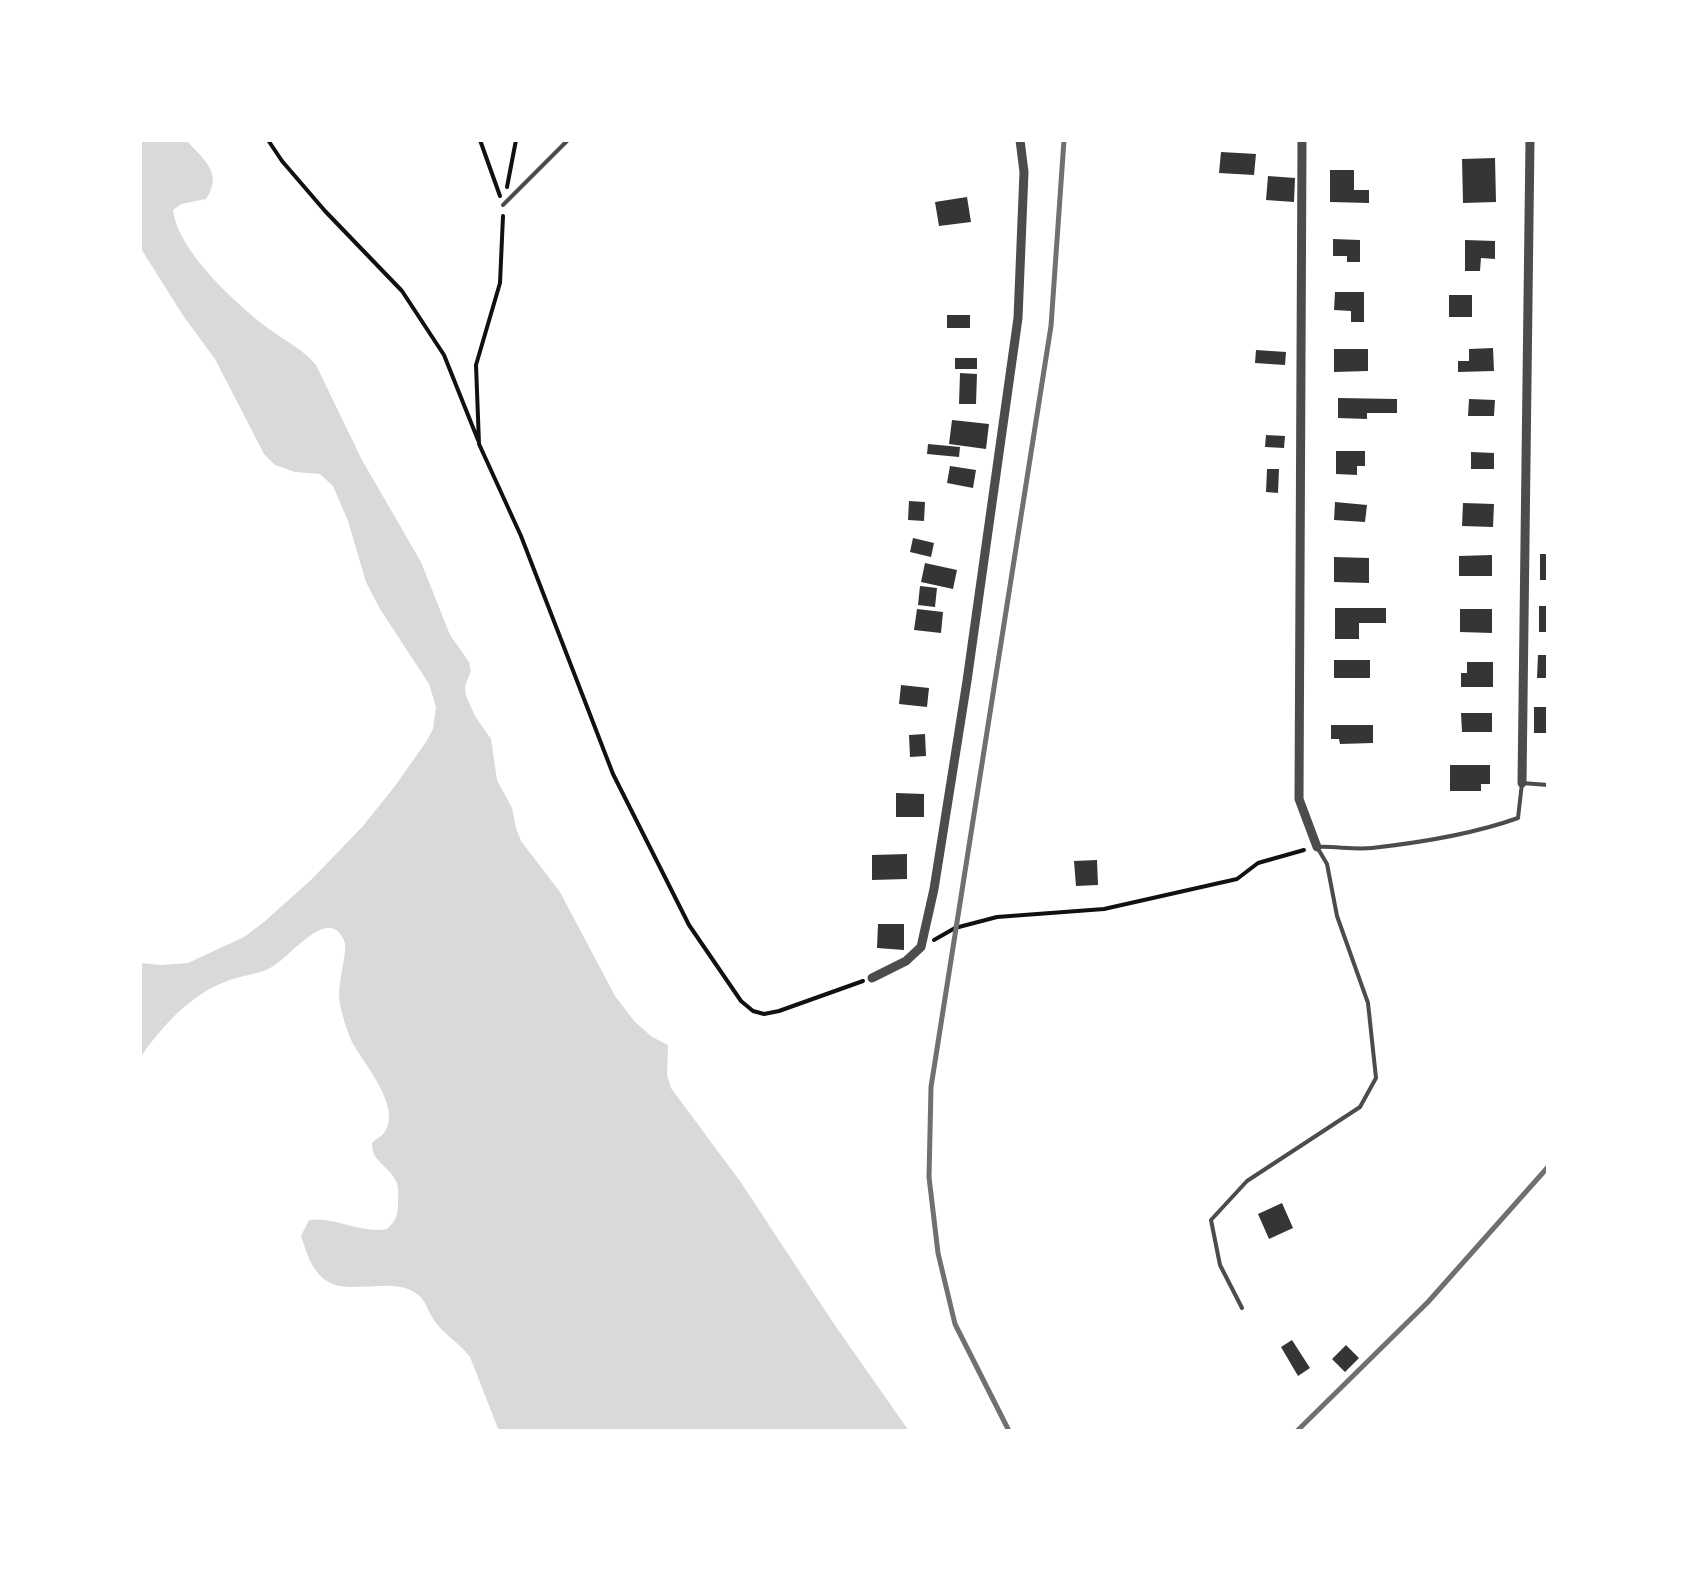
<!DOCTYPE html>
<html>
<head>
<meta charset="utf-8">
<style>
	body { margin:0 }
	#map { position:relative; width:1688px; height:1571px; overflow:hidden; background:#fff; font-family:"Alegreya Sans",sans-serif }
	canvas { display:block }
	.frame { position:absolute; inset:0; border:142px solid #fff; pointer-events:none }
</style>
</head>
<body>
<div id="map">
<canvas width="1688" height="1571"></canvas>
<div class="frame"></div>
</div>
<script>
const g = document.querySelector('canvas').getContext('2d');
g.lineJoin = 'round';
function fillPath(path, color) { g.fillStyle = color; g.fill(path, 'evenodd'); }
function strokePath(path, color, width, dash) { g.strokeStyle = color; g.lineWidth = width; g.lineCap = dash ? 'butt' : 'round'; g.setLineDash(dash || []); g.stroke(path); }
fillPath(new Path2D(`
	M140,140H186C203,159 224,173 206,199L181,204L173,210C178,252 239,307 272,331C287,342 304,350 316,365L362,460L421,562L450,635L469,662L471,671L465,686L466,696L475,716L491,739L497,780L512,808L516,828L521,841L560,892L615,996L634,1021L652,1037L668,1045L667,1075L671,1088L742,1184L832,1321L909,1431H499L470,1357C459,1342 441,1333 432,1317C426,1307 425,1298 414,1292C385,1275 339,1302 317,1272C309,1262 305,1248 301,1236L309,1220C335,1216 360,1234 387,1229C394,1222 397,1218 398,1208C398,1200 399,1191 397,1183C390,1166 371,1162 372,1143C376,1139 381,1137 384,1133C403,1108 364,1064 352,1042C347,1031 343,1018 340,1005C336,984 346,964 345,943C331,902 290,957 272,967C258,975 242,975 227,981C191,994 161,1027 140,1058V963L161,965L188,963L244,937L264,922L312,879L363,826L395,786L426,742L433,729L436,707L429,684L380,609L366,582L348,521L333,486L320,474L295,472L275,465L264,454L215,359L184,317L140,247Z`), '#d9d9d9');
fillPath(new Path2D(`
	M1221,152L1256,154L1254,175L1219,173Z
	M1495,158L1496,202L1463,203L1462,159Z
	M1330,170H1354V190H1369V203L1330,202Z
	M1268,176L1295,178L1294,202L1266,200Z
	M967,197L971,222L939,226L935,202Z
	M1333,239L1360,240V262H1347V256H1333Z
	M1465,240L1495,241V259L1481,258L1480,271H1465Z
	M1335,292H1364V322H1351V311L1334,310Z
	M1449,295H1472V317H1449Z
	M947,315H970V328H947Z
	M1493,348L1494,371L1458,372V361H1469V349Z
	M1334,349H1368V371L1334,372Z
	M1256,350L1286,352L1285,365L1255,363Z
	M955,358H977V369H955Z
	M960,373L977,374L976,404H959Z
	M1338,398L1397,399V413H1367V419L1338,418Z
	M1469,399L1495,400L1494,416H1468Z
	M952,420L989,424L986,449L949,444Z
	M1266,435L1285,436L1284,448L1265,447Z
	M928,444L960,447L959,457L927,454Z
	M1336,451H1365V466H1357V475L1336,474Z
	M1471,452L1494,453V469H1471Z
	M950,466L976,470L973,488L947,483Z
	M1267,469H1279L1278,493L1266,492Z
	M909,501L925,502L924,521L908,520Z
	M1335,502L1367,505L1365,522L1334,520Z
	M1463,503L1494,504L1493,527L1462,526Z
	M913,538L934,543L931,557L910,552Z
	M1540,554H1548V580H1540Z
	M1492,555V576H1459V556Z
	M1334,557L1369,558V583L1334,582Z
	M925,563L957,570L953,589L921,582Z
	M920,586L937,588L935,607L918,605Z
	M1539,606H1548V632H1539Z
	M1335,608H1386V623H1359V639H1335Z
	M917,609L943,612L941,633L914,630Z
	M1460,609H1492V633L1460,632Z
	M1538,655H1548V678H1537Z
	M1334,660H1370V678H1334Z
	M1467,662H1493V687H1461V673H1467Z
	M901,685L929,688L927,707L899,704Z
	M1534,707H1548V733H1534Z
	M1461,713H1492V732H1462Z
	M1331,725H1373V743L1340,744L1339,739H1331Z
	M925,734L926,756L910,757L909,735Z
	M1450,765H1490V784H1481V791H1450Z
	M896,793L924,794V817H896Z
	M907,854V879L872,880V855Z
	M1097,860L1098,885L1076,886L1074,861Z
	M878,924H904V950L877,948Z
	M1282,1203L1293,1228L1269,1239L1258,1214Z
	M1292,1340L1310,1368L1298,1376L1281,1347Z
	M1346,1345L1359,1358L1345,1372L1332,1359Z`), '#353535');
strokePath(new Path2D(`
	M268,140L282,161L325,211L402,291L444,355L478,440
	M480,140L500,196
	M507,187L516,140
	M503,216L500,283L476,365L479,444L521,536L613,774L689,925L741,1001L753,1011L764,1014L779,1011L863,981
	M934,940L955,928L997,917L1104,909L1237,879L1258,863L1304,850`), '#111', 4);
strokePath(new Path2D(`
	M503,205L568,140
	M1242,1308L1220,1265L1211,1220L1247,1181L1360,1107L1376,1078L1368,1003L1337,916L1327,864L1317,847C1335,846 1354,850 1372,848C1417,843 1476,833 1518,818L1522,783L1548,785`), '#4c4c4c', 4);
strokePath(new Path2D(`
	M1302,140L1299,799L1317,847
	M1522,783L1530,140
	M872,978L906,961L921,947L934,889L967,681L1018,318L1024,172L1020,140`), '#4c4c4c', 9);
strokePath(new Path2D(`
	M1009,1431L955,1324L938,1253L929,1177L931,1087L1051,326L1064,140
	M1297,1431L1428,1302L1548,1167`), '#707070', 5);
</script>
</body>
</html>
